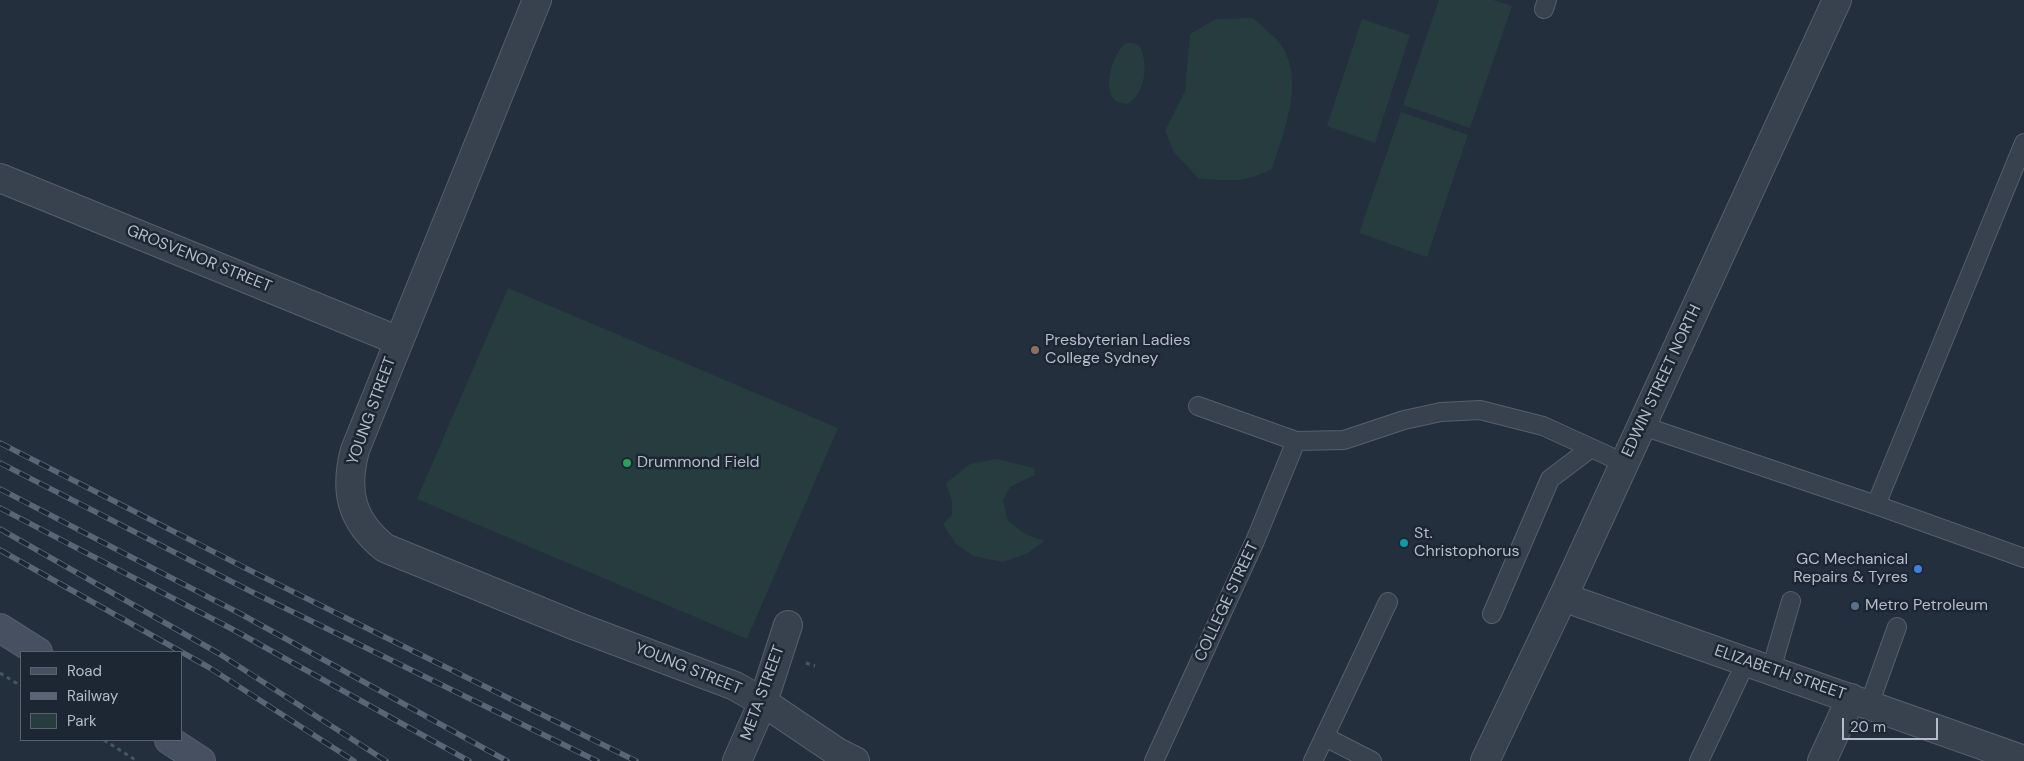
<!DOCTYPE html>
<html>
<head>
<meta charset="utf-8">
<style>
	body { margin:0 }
	#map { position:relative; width:2024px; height:761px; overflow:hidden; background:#242f3e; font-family:"DM Sans",sans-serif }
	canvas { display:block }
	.legend { position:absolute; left:20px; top:651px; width:162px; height:90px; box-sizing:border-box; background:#1d2633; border:1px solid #59626f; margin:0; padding:6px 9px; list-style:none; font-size:15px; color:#b4bcc9 }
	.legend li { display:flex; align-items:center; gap:10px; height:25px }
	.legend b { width:25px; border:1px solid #59626f }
	.scale { position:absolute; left:1842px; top:718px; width:96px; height:22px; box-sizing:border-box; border:2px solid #b4bcc9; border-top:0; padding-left:6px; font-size:15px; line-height:18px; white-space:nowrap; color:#b4bcc9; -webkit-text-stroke:4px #1d2633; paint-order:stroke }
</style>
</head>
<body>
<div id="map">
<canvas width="2024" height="761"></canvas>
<ul class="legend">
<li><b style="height:6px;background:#465061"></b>Road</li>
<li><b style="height:6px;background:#5a6575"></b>Railway</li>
<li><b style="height:14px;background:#263c3f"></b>Park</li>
</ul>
<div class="scale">20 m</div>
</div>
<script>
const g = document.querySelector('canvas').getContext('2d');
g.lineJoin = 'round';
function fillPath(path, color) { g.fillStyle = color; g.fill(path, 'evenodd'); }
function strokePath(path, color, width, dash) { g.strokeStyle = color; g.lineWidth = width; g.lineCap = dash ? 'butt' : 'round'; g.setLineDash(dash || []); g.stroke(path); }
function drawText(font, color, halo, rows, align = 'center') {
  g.font = font + ' "DM Sans",sans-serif'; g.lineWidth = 5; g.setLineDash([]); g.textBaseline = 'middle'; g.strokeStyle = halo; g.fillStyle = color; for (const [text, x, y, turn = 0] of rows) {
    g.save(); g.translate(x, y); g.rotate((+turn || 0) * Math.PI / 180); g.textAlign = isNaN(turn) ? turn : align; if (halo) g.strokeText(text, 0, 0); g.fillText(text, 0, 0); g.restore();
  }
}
fillPath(new Path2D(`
	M1439,0H1493L1512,6L1470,128L1403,105Z
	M1253,18C1262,27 1274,35 1281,45C1306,81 1283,132 1272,169C1246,183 1226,181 1198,178L1174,152L1165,131L1185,91L1190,34L1216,19Z
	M1362,19L1410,35L1375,143L1327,126Z
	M1126,43H1133L1139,45C1149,63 1146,92 1128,104C1124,103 1119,103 1116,101C1101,91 1113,52 1126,43Z
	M1401,112L1468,135L1427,257L1359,233Z
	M508,288L838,428L747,639L417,499Z
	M997,459L1034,468L1035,475L1010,487L1003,500L1008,521L1025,534L1044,541L1028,553L1003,562L973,556L955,543L943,524L952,515V501L946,483L970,464Z`), '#263c3f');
const service = new Path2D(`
	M1544,9L1547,0
	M1198,406L1296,441L1344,440L1404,420L1441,412L1480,410L1543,426L1624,463
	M1643,426L1876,505L2024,558
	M1876,505L2024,143
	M1492,614L1550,479L1591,448
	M1771,670L1791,601
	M1869,705L1897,627
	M1325,737L1372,761
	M1154,761L1255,541L1296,441
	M1313,761L1388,602
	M1699,761L1746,662`);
const minor = new Path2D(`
	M537,0L355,450C344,491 351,521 385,548L576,626L735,686L763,702L788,625
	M0,178L399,341
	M1563,597L1837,0
	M1822,761L1851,698`);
const tertiary = new Path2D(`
	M737,761L763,702L837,752L855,761
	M1485,761L1563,597L2024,760`);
const secondary = new Path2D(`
	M0,628L38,652
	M169,740L201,761`);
strokePath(service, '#565f6c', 20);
strokePath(minor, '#565f6c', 30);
strokePath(tertiary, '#565f6c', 30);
strokePath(secondary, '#565f6c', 30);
strokePath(new Path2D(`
	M806,663L815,666
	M0,673L21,686
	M104,740L137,761`), '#44595c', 3, [4, 4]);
strokePath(service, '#38414e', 18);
strokePath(minor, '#38414e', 28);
strokePath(tertiary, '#38414e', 28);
strokePath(secondary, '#465061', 28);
const rail = new Path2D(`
	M0,443L259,575L636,761
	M0,463L250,591L597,761
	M0,489L239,613L507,761
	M0,508L232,629L469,761
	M0,529L218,653L386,761
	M0,550L210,668L354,761`);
strokePath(rail, '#5a6575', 5.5);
strokePath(rail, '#1d2633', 4, [11]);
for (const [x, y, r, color] of [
	[1035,350,5,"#8d6e63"],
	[627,463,5,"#2e9e5b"],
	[1404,543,5,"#0f9aa8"],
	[1918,569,5,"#3f7fe0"],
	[1855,606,5,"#5c6f8a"]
]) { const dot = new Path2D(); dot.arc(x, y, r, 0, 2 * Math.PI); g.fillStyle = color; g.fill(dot); strokePath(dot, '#1d2633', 2); }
drawText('16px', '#b4bcc9', '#1d2633', [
	["GROSVENOR STREET",199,259,22],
	["EDWIN STREET NORTH",1662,381,-65],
	["YOUNG STREET",372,411,-70],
	["COLLEGE STREET",1227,602,-65],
	["YOUNG STREET",688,669,22],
	["ELIZABETH STREET",1780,673,19],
	["META STREET",763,693,-70]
]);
drawText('16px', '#b4bcc9', '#1d2633', [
	["Presbyterian Ladies",1045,341],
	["College Sydney",1045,359],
	["Drummond Field",637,463],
	["St.",1414,534],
	["Christophorus",1414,552],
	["GC Mechanical",1908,560,"right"],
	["Repairs & Tyres",1908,578,"right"],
	["Metro Petroleum",1865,606]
], 'left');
</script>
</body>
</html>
